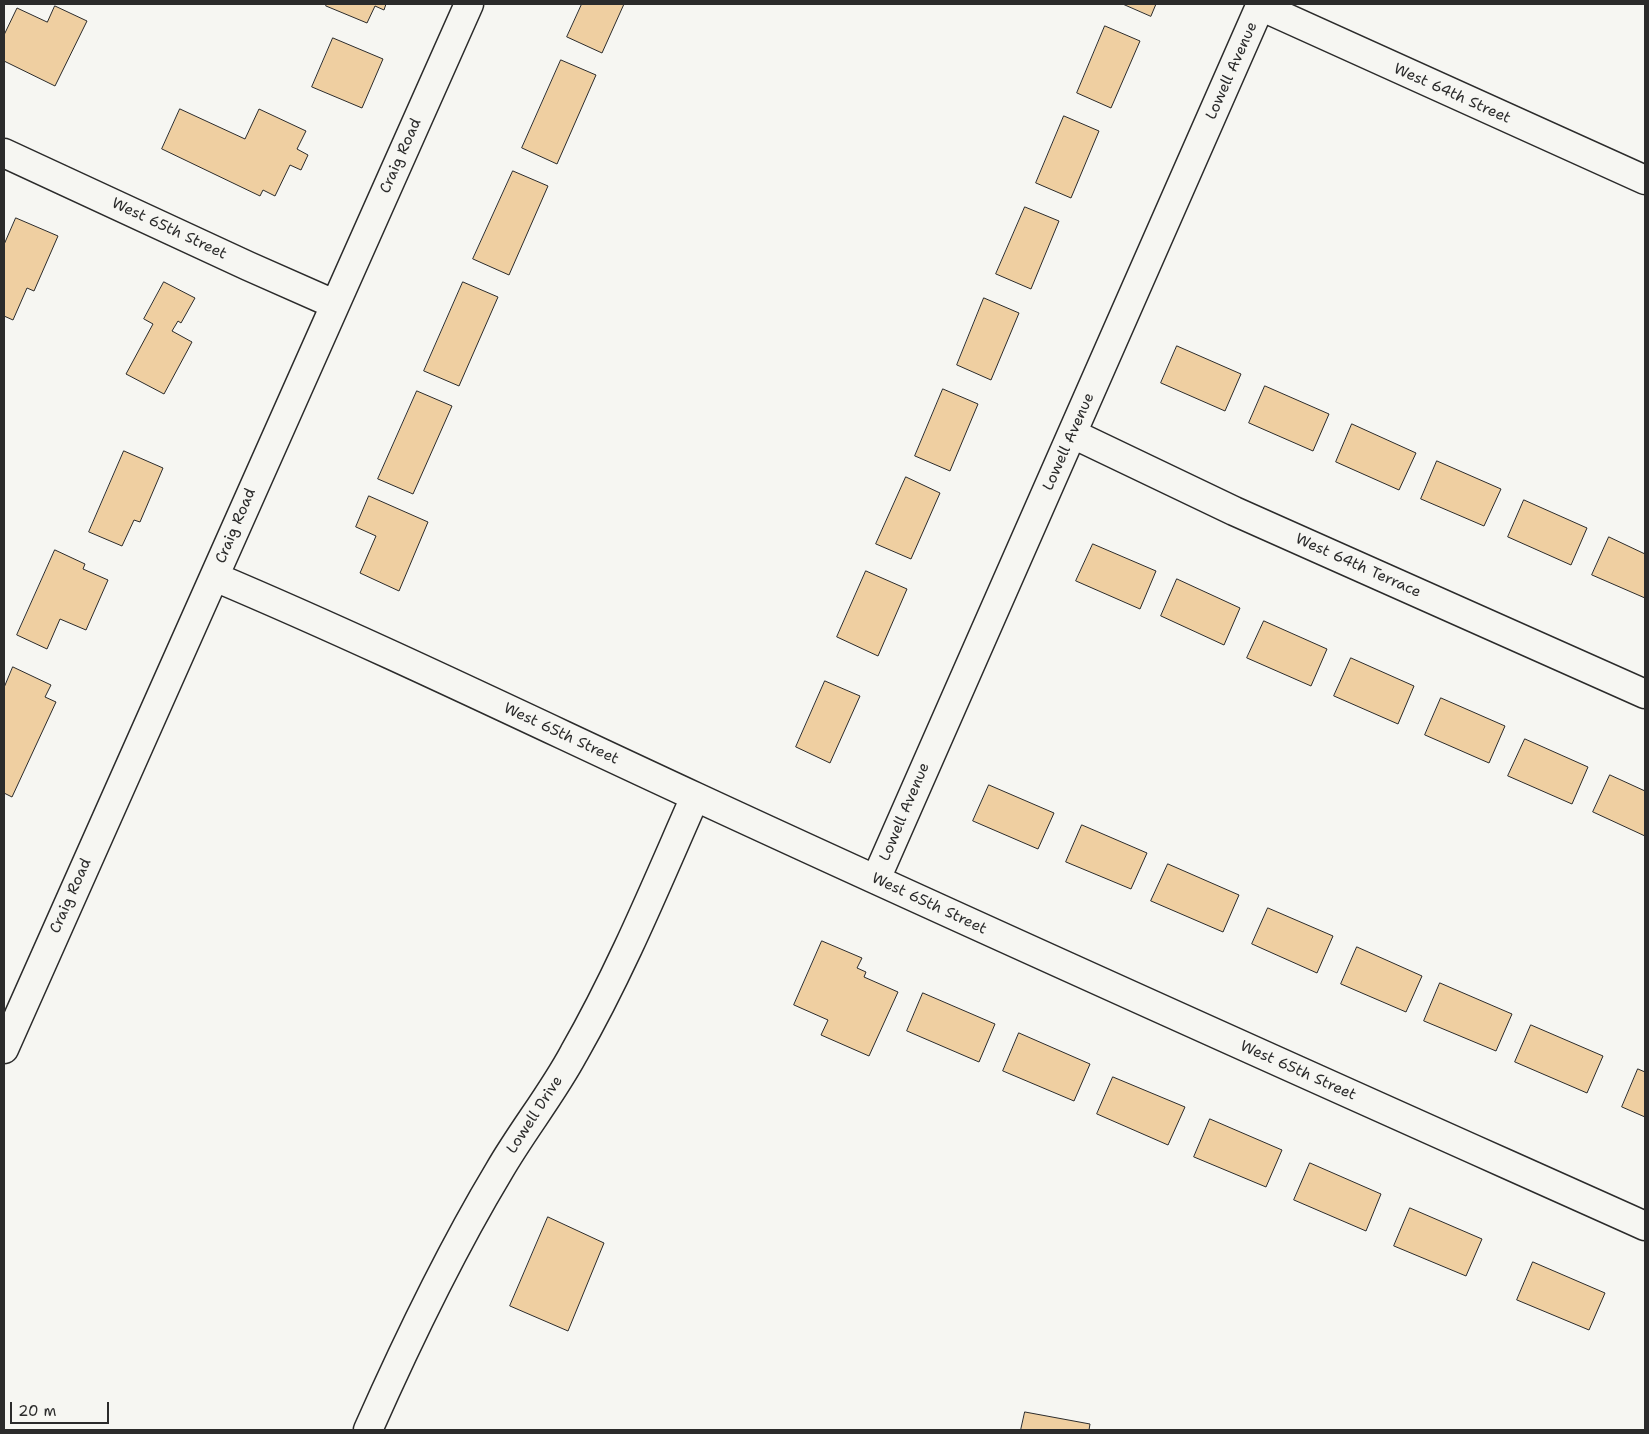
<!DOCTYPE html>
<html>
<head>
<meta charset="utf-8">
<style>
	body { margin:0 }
	#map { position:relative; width:1649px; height:1434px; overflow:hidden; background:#f6f6f2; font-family:"Shantell Sans",sans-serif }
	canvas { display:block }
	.frame { position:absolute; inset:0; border:5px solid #2b2b2b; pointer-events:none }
	.scale { position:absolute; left:10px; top:1402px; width:99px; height:22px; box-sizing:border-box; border:2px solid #2b2b2b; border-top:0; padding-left:6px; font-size:15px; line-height:18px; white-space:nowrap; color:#2b2b2b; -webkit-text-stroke:4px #f6f6f2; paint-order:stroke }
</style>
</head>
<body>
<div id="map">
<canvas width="1649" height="1434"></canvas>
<div class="frame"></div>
<div class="scale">20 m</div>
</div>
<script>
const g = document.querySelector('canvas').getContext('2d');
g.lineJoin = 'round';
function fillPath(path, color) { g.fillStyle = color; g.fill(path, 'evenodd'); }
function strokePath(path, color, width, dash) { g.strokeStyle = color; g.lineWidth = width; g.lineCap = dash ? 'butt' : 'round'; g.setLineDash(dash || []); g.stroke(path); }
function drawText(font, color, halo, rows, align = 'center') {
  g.font = font + ' "Shantell Sans",sans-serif'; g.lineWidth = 5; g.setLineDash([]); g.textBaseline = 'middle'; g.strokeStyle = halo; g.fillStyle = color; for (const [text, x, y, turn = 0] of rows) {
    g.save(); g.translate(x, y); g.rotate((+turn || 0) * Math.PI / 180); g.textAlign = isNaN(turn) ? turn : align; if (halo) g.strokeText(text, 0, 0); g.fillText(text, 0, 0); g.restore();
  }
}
const building = new Path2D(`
	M327,4H386L384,10L375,6L367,23L326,6Z
	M582,4H624L602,53L567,37Z
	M1123,4H1156L1151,16Z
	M55,6L87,21L55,86L4,61V35L17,8L47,22Z
	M1105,26L1140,41L1111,108L1077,93Z
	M333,38L383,59L362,108L312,87Z
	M561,60L596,75L557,164L522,148Z
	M180,109L245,139L259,109L306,131L297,149L308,155L301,170L290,165L275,196L263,190L260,196L162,149Z
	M1064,116L1099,131L1071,198L1036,183Z
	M513,171L548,186L509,275L473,259Z
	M1025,207L1059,221L1031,289L996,274Z
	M16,218L58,236L34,291L27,288L13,320L4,316V245Z
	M164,282L195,298L181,323L178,321L172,331L192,342L164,394L126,374L153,324L144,319Z
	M463,282L498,297L459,386L424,371Z
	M984,298L1019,313L991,380L957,365Z
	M1177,346L1241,374L1225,411L1161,383Z
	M1265,386L1329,414L1313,451L1249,423Z
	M943,389L978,404L950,471L915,456Z
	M417,391L452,406L413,494L378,479Z
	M1352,424L1416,453L1399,490L1336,462Z
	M124,451L163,468L140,522L134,520L122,546L89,532Z
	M1437,461L1501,489L1484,526L1421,499Z
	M906,477L940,493L911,559L876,544Z
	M369,496L428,522L399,591L360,573L376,536L356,527Z
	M1524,500L1587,528L1571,565L1508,537Z
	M1609,537L1645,554V598L1592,575Z
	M1093,544L1156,571L1140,609L1076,581Z
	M55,550L85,564L83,569L108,580L86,630L60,619L47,649L17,635Z
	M866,571L907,589L878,656L837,637Z
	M1177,579L1240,608L1224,645L1161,616Z
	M1264,621L1327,649L1311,686L1247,658Z
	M1351,658L1414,686L1398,724L1334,696Z
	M13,667L51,685L45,697L56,702L12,797L4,793V688Z
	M825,681L860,696L830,763L796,747Z
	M1441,698L1505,726L1489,763L1425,735Z
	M1525,739L1588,767L1572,804L1508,776Z
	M1610,775L1645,791V836L1593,812Z
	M989,785L1054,813L1038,849L973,821Z
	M1082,825L1147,853L1131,889L1066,862Z
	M1168,864L1239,895L1223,932L1151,901Z
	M1268,908L1333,936L1317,973L1252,944Z
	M822,941L862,958L857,968L866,972L864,977L898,992L869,1056L821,1035L828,1020L794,1005Z
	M1357,947L1422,976L1406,1012L1341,984Z
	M1440,983L1512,1014L1496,1051L1424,1021Z
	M923,993L995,1024L979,1062L907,1031Z
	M1531,1025L1603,1056L1587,1093L1515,1062Z
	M1019,1033L1090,1064L1074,1101L1003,1071Z
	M1638,1069L1645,1072V1117L1622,1107Z
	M1113,1077L1185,1107L1168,1145L1097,1114Z
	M1210,1119L1282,1150L1266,1187L1194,1157Z
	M1310,1163L1381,1194L1366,1231L1294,1200Z
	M1410,1208L1482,1239L1466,1276L1394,1246Z
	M548,1217L604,1243L568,1331L510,1306Z
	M1533,1262L1605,1293L1589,1330L1517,1300Z
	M1025,1412L1090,1424L1089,1430H1021Z`);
fillPath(building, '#efcfa1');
strokePath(building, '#2b2b2b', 1);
const minor = new Path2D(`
	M1260,6L1645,180
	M4,153L248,266L334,304
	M1073,434L1234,511L1645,694
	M215,577C378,646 536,723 696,797C1011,943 1328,1084 1645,1226
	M876,879L1261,4
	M4,1049L469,4
	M368,1430C407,1342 449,1254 499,1171C522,1131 552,1094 574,1053C621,971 657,883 695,797`);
strokePath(minor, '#2b2b2b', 31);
strokePath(minor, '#f6f6f2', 28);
drawText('15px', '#2b2b2b', '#f6f6f2', [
	["Lowell Avenue",1232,71,-66],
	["West 64th Street",1452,94,24],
	["Craig Road",401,156,-66],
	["West 65th Street",169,229,25],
	["Lowell Avenue",1069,442,-66],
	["Craig Road",236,526,-67],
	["West 64th Terrace",1358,566,24],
	["West 65th Street",561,734,25],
	["Lowell Avenue",905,812,-67],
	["Craig Road",71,896,-66],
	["West 65th Street",929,904,25],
	["West 65th Street",1298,1071,24],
	["Lowell Drive",535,1115,-57]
]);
</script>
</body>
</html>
